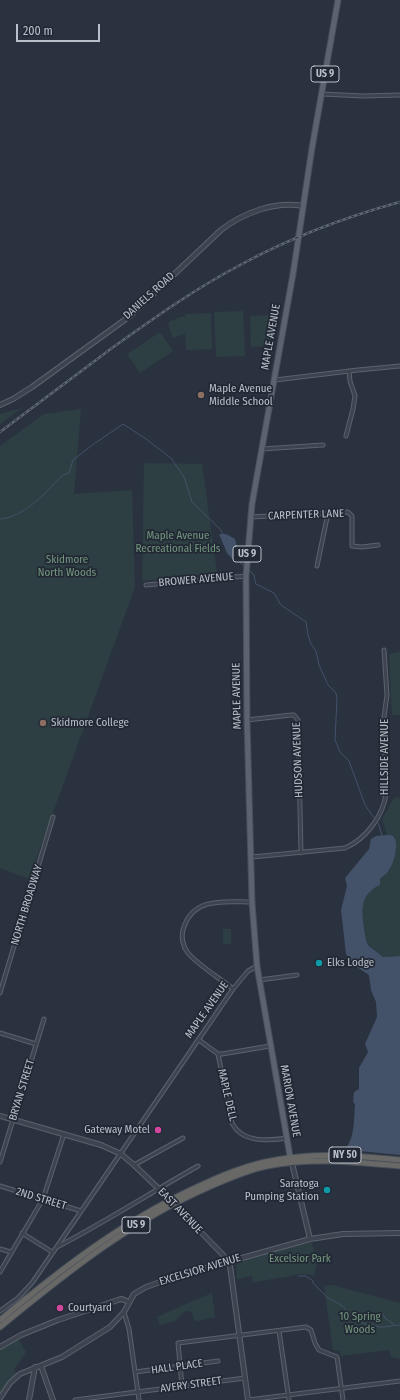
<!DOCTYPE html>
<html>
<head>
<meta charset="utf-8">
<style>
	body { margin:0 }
	#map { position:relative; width:400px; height:1400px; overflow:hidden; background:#2a3240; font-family:"Fira Sans Condensed",sans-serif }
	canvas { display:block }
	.scale { position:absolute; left:16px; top:24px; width:84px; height:18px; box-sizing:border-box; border:2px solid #bac0ca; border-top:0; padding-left:5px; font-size:12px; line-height:14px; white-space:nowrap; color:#bac0ca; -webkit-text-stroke:3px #222935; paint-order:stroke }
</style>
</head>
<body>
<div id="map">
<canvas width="400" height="1400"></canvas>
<div class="scale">200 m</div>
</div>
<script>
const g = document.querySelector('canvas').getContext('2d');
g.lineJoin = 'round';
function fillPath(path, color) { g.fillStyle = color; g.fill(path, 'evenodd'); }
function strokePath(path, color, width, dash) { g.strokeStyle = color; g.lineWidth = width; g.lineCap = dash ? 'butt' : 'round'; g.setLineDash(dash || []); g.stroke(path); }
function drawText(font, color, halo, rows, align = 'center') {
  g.font = font + ' "Fira Sans Condensed",sans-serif'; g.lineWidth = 3.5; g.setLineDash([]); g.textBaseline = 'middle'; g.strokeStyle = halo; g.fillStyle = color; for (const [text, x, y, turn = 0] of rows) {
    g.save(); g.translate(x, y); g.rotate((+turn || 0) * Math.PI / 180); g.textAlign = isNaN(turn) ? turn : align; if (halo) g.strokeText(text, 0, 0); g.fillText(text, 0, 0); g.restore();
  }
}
fillPath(new Path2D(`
	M243,311L245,356L216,357L214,312Z
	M211,313L212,349L186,350L185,333L183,335L173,338L168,324L169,322L180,317H185V314Z
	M270,315L271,346L251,347L250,316Z
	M160,332L173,351L140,373L127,354Z
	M22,408L0,424V414Z
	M81,409L74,494L132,490L135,587L29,879L0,868V446L44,414Z
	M144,463L202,464L217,573L142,581Z
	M400,652V715H392L389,654Z
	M400,797V956L383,957L368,944L366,940C365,929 361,916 363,906C365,891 379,882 388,872C394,865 400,841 393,835C391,835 389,835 387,835L382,819L394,798Z
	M223,929H231V944H223Z
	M308,1242L312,1243L317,1260L314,1276L308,1274H302L238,1285L253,1282L252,1276L237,1279L236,1263L304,1243V1244L308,1243Z
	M332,1285L400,1303V1359L391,1357L389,1350L341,1356L340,1351L333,1350L324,1286Z
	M212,1293L215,1317L198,1321L194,1320L192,1313L190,1311H185L175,1321L160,1325L157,1317L188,1303Z
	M18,1338L26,1352L14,1369L16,1374L8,1381L0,1394V1349Z`), '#2d3f42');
fillPath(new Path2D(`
	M219,534H226L235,539L237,548L236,563L227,553Z
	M387,835C388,835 393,835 393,836C400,841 394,864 389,870C387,874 383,876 380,879V885C377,886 374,888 372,890C357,901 364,924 366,940L368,945L383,957L400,956V1155L349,1150L346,1148C355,1137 354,1117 355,1104L353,1102L354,1092L359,1089V1068L368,1052L365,1044L377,1017L376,1002L371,990L369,975L354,965L346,954L341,910L347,886L345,878L369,849L371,839L376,836Z`), '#435169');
strokePath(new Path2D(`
	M0,519C17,519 41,499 52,486C57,481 61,475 69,473L73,460L91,446L123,424L146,439L171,458L184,477L192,502L219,528L224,535
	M236,559L244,566
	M248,569L254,575L255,581L256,584L274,593L281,605L306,622L308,635L311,644L316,651L319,665L328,685L336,693L337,698L335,740L340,752L349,761L365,805L379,825L382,836
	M299,1276H306L313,1281V1283L328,1298L341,1305L355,1318L367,1325L381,1327L400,1325
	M383,1314L385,1318L395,1325`), '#435169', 1);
const minor = new Path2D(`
	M322,94L363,96L400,95
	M275,380L358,370L400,366
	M346,436L353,409L355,396L350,381L349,371
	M262,449L323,445
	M250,517L348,512L352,516V546L362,547L378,545
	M317,566L328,513
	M146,585L246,576
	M247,720L291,715H294L298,720L301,853
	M252,857L345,848C366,839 383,816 386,794L384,717L387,695L384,650
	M259,980L297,975
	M233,989C221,979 198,965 188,953C183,947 181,937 183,930C192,896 225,902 252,902
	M0,993L53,817
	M0,1033L36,1044
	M199,1040L218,1054L232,1123C242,1143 268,1141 287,1138
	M218,1054H222L270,1046
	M0,1162L44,1019
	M134,1165L183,1138
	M0,1186L81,1211
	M22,1233L52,1252
	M57,1247C105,1222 150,1193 198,1166
	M0,1249L11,1252
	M0,1272L43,1199L64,1134
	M0,1311L18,1298L32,1283L233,989L248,971L257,966
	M124,1312L129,1329L139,1400
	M279,1331L289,1400
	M135,1372L218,1361
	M182,1386L178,1343L306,1327L311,1330L315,1343L319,1350L337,1357L343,1400
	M75,1400L245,1378
	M248,1400L400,1381`);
const tertiary = new Path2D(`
	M0,405L13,399L32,387L130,316L221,230C243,213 274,201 303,206
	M0,1116L101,1145L121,1154L134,1165L160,1190L226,1258L230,1266L248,1400
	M292,1163L310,1239
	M0,1347L21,1335L58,1320L118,1300L122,1299L129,1302
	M41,1366L53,1400
	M0,1398L10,1383L20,1374L62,1357L110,1327L124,1312L134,1294L146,1287L181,1275L310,1239L343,1234L400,1233
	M29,1400L35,1367`);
const primary = new Path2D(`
	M291,1162L257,966L252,902L247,720L246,576L252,504L293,274L312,148L338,0`);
const trunk = new Path2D(`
	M0,1320C60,1270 122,1222 193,1189C220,1176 246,1165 276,1160C317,1152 359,1156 400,1160
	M0,1327C66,1273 132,1220 211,1186C229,1178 248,1170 267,1166C312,1157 355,1162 400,1166`);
strokePath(minor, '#5b626d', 5);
strokePath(tertiary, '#5b626d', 6);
strokePath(primary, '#474d59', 7);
strokePath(trunk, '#484f5a', 7);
strokePath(minor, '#3d4450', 3);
strokePath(tertiary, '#3d4450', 4);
strokePath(primary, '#5c6370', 5);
strokePath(trunk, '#686866', 5);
const rail = new Path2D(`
	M0,432C37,404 75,376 112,348C154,318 196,288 242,264C292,237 346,217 400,202`);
strokePath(rail, '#606876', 2.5);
strokePath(rail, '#222935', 1, [3]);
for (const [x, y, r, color] of [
	[201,395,4,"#8d6e63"],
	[43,723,4,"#8d6e63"],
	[319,963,4,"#0f9aa8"],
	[158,1130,4,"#d1479c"],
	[327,1190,4,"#0f9aa8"],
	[60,1308,4,"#d1479c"]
]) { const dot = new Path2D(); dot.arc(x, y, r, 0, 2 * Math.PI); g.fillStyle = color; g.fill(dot); strokePath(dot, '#222935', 1.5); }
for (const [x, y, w] of [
	[325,74,28],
	[247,554,28],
	[345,1155,32],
	[136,1225,28]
]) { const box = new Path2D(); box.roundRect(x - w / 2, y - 8, w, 16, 3); g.fillStyle = '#222935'; g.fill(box); strokePath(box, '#bac0ca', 1); }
drawText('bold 10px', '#bac0ca', null, [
	["US 9",325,74],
	["US 9",247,554],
	["NY 50",345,1155],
	["US 9",136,1225]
]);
drawText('11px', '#bac0ca', '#222935', [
	["DANIELS ROAD",149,296,-42],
	["MAPLE AVENUE",271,337,-80],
	["CARPENTER LANE",306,515,-2],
	["BROWER AVENUE",196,580,-5],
	["MAPLE AVENUE",237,696,-91],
	["HILLSIDE AVENUE",385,757,-90],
	["HUDSON AVENUE",298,760,-92],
	["NORTH BROADWAY",27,905,-73],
	["MAPLE AVENUE",207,1010,-55],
	["BRYAN STREET",22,1090,-73],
	["MAPLE DELL",227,1095,77],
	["MARION AVENUE",290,1101,80],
	["2ND STREET",41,1199,17],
	["EAST AVENUE",180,1211,46],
	["EXCELSIOR AVENUE",200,1270,-17],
	["HALL PLACE",177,1367,-8],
	["AVERY STREET",191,1385,-8]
]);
drawText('11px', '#bac0ca', '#222935', [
	["Maple Avenue",209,389],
	["Middle School",209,402],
	["Skidmore College",51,723],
	["Elks Lodge",327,963],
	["Gateway Motel",150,1130,"right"],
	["Saratoga",319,1184,"right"],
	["Pumping Station",319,1197,"right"],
	["Courtyard",68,1308]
], 'left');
drawText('11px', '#74987e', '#222935', [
	["Maple Avenue",178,536],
	["Recreational Fields",178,549],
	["Skidmore",67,560],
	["North Woods",67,573],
	["Excelsior Park",300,1259],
	["10 Spring",360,1317],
	["Woods",360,1330]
]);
</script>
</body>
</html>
